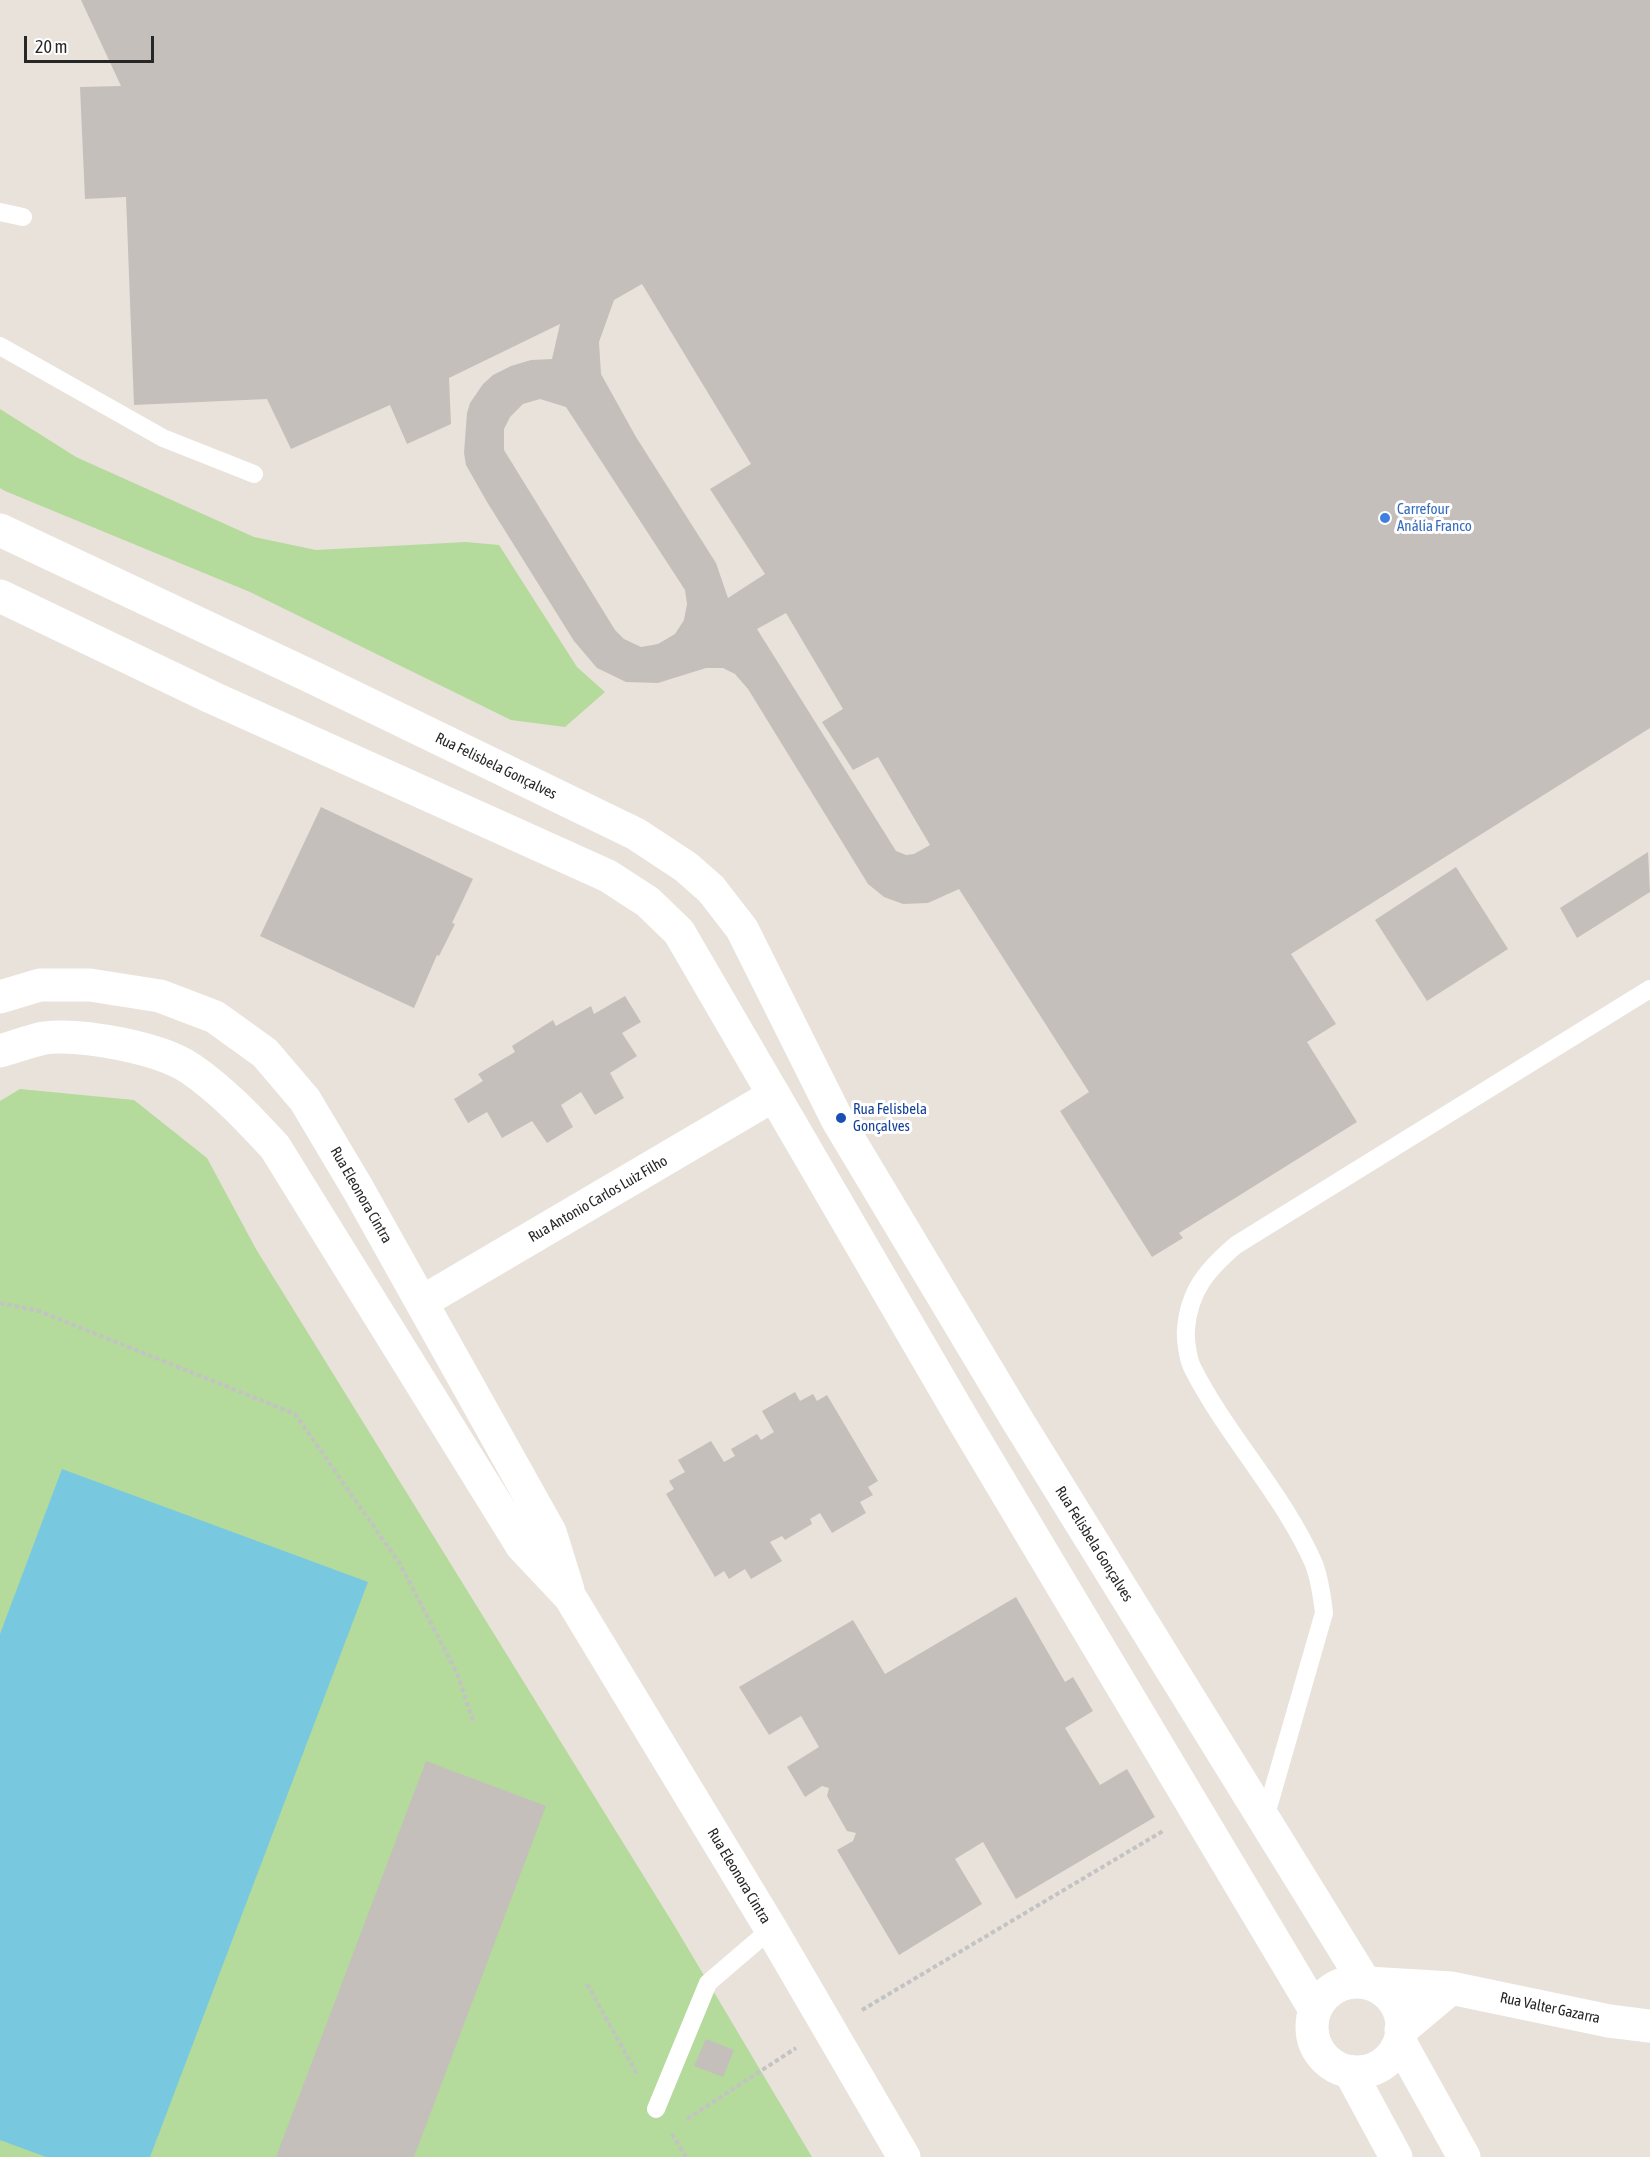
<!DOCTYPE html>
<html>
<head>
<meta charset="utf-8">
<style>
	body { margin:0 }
	#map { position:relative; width:1650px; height:2157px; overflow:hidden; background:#e9e2da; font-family:"Asap Condensed",sans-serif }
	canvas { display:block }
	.scale { position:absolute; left:24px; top:36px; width:130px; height:27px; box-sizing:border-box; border:3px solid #272727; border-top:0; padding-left:8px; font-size:18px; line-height:21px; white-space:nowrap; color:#272727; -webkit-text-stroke:4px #fff; paint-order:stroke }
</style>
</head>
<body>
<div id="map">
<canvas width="1650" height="2157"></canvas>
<div class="scale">20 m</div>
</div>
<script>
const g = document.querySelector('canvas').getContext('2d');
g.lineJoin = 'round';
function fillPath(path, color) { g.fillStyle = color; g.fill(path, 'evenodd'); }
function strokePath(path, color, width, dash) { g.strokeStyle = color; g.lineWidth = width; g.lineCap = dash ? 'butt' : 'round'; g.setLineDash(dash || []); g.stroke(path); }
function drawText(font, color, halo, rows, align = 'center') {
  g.font = font + ' "Asap Condensed",sans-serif'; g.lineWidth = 6; g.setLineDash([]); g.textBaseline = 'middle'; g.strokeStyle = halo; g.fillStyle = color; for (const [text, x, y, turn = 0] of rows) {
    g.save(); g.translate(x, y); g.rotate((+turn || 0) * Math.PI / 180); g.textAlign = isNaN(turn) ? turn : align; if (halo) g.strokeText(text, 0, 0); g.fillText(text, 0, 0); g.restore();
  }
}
fillPath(new Path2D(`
	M0,409L76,457L254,537L316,550L466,542L499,545L577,667L605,692L565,727L511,720L250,592L5,491L0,488Z
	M20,1089L134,1100L207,1158L256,1249L674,1925L812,2157H0V1101Z`), '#b4da9c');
fillPath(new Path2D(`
	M62,1469L368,1582L150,2157H46L0,2140V1634Z`), '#78c9e0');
fillPath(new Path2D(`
	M81,0H1650V728L1291,954L1336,1024L1307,1042L1357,1122L1179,1233L1183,1238L1152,1257L1060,1111L1089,1092L959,889L928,903L903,904L884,897L868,884L748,689L735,674L723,668H706L658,683L626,682L597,668L574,641L487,502L466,465L464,453L467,413L470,403L483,384L493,375L511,366L531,360L552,359L560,324L449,378L451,424L407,444L390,405L291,449L267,399L134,405L126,197L85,199L80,87L121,86ZM642,284L751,464L710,489L765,574L728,598L716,563L636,437L601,374L599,342L614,300ZM540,399L566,407L685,590L687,604L684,620L675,634L658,644L641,647L624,639L615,630L504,450V429L510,417L523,404ZM786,613L843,709L822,722L853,770L878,757L930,845L914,854L906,855L896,851L757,629Z
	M321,807L473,879L452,923L455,924L439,956L437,955L414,1008L260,936Z
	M1648,852L1650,892L1577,938L1560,908Z
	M1456,867L1508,949L1427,1001L1375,920Z
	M625,996L641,1022L622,1033L637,1056L610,1073L624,1098L595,1115L581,1092L561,1105L573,1127L547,1143L532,1121L502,1138L487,1112L468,1123L454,1099L483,1081L478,1074L515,1052L512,1046L553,1020L556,1026L591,1006L594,1014Z
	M795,1392L800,1401L813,1394L817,1401L827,1395L878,1481L868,1487L873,1495L860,1502L866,1513L832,1533L820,1513L810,1519L812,1524L785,1540L782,1536L770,1542L782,1561L751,1579L745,1569L729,1579L724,1571L715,1577L666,1494L674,1489L669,1481L685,1472L678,1460L711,1441L724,1462L735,1456L731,1449L757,1434L761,1440L774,1432L762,1411Z
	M1016,1597L1065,1682L1073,1677L1093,1711L1065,1728L1100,1785L1127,1769L1155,1817L1016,1899L983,1842L955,1859L982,1904L899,1955L837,1850L853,1841L856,1833L847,1831L827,1796L829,1788L822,1786L805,1797L787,1767L819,1747L801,1716L769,1735L739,1687L853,1620L885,1674Z
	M426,1761L546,1806L414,2157H276Z
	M706,2039L734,2050L723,2077L694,2066Z`), '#c4bfba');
strokePath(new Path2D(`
	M0,1303L39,1311L295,1414L400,1564L457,1673L473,1721
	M587,1984L637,2074
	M862,2010L1163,1831
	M687,2119L796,2048
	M672,2134L686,2157`), '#c3c3c3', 4, [4.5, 3]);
strokePath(new Path2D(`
	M0,212L23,217
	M0,346L163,438L254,474
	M1265,1818L1324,1613C1322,1596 1320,1580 1314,1564C1284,1495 1227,1436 1193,1369C1188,1360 1185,1339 1186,1329C1189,1290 1208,1269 1236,1245L1650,989
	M656,2109L708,1983L771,1929`), '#fff', 18);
strokePath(new Path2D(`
	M0,997L40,985H90L160,996L215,1017L265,1053L305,1100L358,1189L550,1532L568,1590
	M0,1051C14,1047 30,1041 44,1038C81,1033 161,1048 191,1069C223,1091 249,1119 275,1147L522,1546L570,1597L771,1929L904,2157
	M422,1302L774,1095
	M1368,1983L1451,1988L1609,2021L1650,2026
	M1401,2030L1451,1988`), '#fff', 33);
strokePath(new Path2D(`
	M0,530L314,678L636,834L686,867L711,889L742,929L838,1121L1016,1418L1364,1981
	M0,596L211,697L608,876L648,902L679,932L962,1418L1314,2008
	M1312 2027a45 45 0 1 1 90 0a45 45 0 1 1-90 0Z
	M1400,2042L1464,2157
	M1350,2072L1396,2157`), '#fff', 33);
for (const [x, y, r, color] of [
	[1385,518,6,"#3f7fe0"],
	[841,1118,6,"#1a4fb4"]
]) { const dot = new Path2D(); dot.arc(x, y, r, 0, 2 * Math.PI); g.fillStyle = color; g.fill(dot); strokePath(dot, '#fff', 2); }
drawText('15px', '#366cbe', '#fff', [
	["Carrefour",1397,509],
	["Anália Franco",1397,526]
], 'left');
drawText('15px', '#272727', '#fff', [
	["Rua Felisbela Gonçalves",496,766,26],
	["Rua Eleonora Cintra",361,1195,60],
	["Rua Antonio Carlos Luiz Filho",598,1199,-30],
	["Rua Felisbela Gonçalves",1094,1544,58],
	["Rua Eleonora Cintra",739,1876,59],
	["Rua Valter Gazarra",1550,2008,12]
]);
drawText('15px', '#164399', '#fff', [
	["Rua Felisbela",853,1109],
	["Gonçalves",853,1126]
], 'left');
</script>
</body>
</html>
